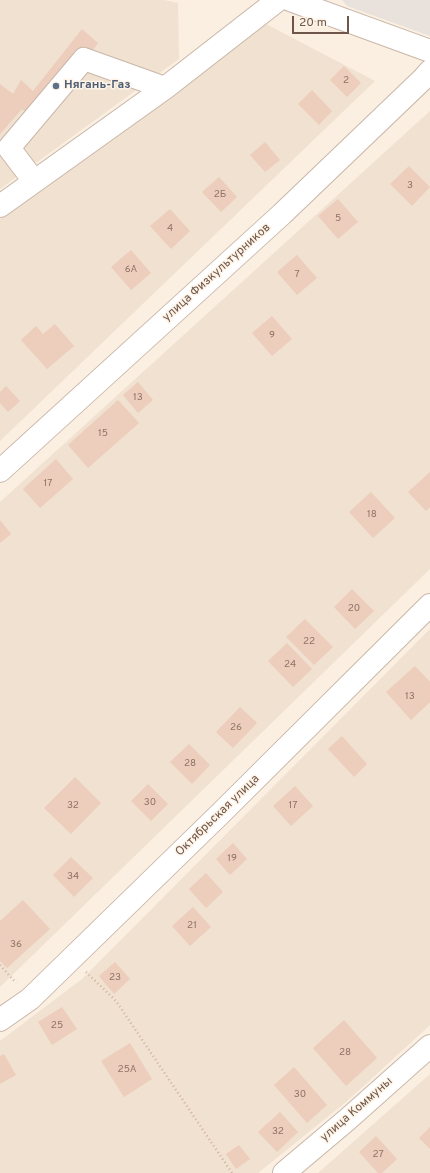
<!DOCTYPE html>
<html>
<head>
<meta charset="utf-8">
<style>
	body { margin:0 }
	#map { position:relative; width:430px; height:1173px; overflow:hidden; background:#faefe1; font-family:Overpass,sans-serif }
	canvas { display:block }
	.scale { position:absolute; left:292px; top:16px; width:57px; height:18px; box-sizing:border-box; border:2px solid #6f564a; border-top:0; padding-left:5px; font-size:12px; line-height:14px; white-space:nowrap; color:#6f564a; -webkit-text-stroke:3px #fdf4e7; paint-order:stroke }
</style>
</head>
<body>
<div id="map">
<canvas width="430" height="1173"></canvas>
<div class="scale">20 m</div>
</div>
<script>
const g = document.querySelector('canvas').getContext('2d');
g.lineJoin = 'round';
function fillPath(path, color) { g.fillStyle = color; g.fill(path, 'evenodd'); }
function strokePath(path, color, width, dash) { g.strokeStyle = color; g.lineWidth = width; g.lineCap = dash ? 'butt' : 'round'; g.setLineDash(dash || []); g.stroke(path); }
function drawText(font, color, halo, rows, align = 'center') {
  g.font = font + ' Overpass,sans-serif'; g.lineWidth = 3; g.setLineDash([]); g.textBaseline = 'middle'; g.strokeStyle = halo; g.fillStyle = color; for (const [text, x, y, turn = 0] of rows) {
    g.save(); g.translate(x, y); g.rotate((+turn || 0) * Math.PI / 180); g.textAlign = isNaN(turn) ? turn : align; if (halo) g.strokeText(text, 0, 0); g.fillText(text, 0, 0); g.restore();
  }
}
fillPath(new Path2D(`
	M0,0H164L178,3L179,59L0,189Z
	M266,24L375,81L0,441V219Z
	M430,111V569L0,987V502Z
	M430,629V1025L346,1102L258,1173H0V1041L82,979Z
	M430,1074V1173H318Z`), '#f1e1d0');
fillPath(new Path2D(`
	M342,0H430V36L347,6Z`), '#e9e2dc');
fillPath(new Path2D(`
	M82,29L98,43L39,123L22,109L0,134V84L13,94L21,80L33,91Z
	M344,66L361,83L347,97L330,80Z
	M312,90L332,111L319,125L298,104Z
	M265,142L280,160L265,172L250,155Z
	M409,166L430,187L412,206L390,184Z
	M219,177L237,197L221,212L202,192Z
	M338,199L358,222L338,239L318,216Z
	M170,209L190,231L171,249L150,226Z
	M131,250L151,273L131,290L111,267Z
	M297,255L317,278L297,295L277,272Z
	M272,316L292,339L272,356L252,333Z
	M55,324L74,346L47,369L21,340L36,326L43,334Z
	M138,382L153,400L138,413L123,395Z
	M6,386L20,401L8,412L0,403V392Z
	M118,400L139,423L88,468L68,445Z
	M56,459L73,479L40,508L23,489Z
	M430,472V507L426,511L408,492Z
	M371,492L395,518L373,538L349,512Z
	M0,520L11,534L0,543Z
	M352,589L374,611L355,629L334,607Z
	M305,619L333,647L314,665L286,637Z
	M287,643L312,669L293,687L268,661Z
	M415,666L430,682V702L411,720L386,692Z
	M240,707L257,723L233,748L216,732Z
	M342,736L367,764L354,777L328,749Z
	M189,744L210,765L192,784L170,762Z
	M75,777L101,803L71,834L44,808Z
	M148,784L168,804L151,821L131,801Z
	M295,786L313,806L291,826L273,806Z
	M233,843L247,859L230,875L216,859Z
	M71,857L93,878L74,897L53,875Z
	M206,873L223,892L206,908L189,889Z
	M23,900L50,929L7,968L0,961V921Z
	M193,907L211,927L190,946L172,926Z
	M115,962L130,979L114,994L99,976Z
	M62,1007L77,1029L52,1045L38,1022Z
	M344,1020L377,1058L346,1086L313,1048Z
	M130,1043L152,1079L124,1097L101,1061Z
	M4,1054L16,1075L0,1084V1056Z
	M294,1067L327,1105L307,1123L274,1085Z
	M280,1112L298,1132L277,1152L258,1132Z
	M430,1127V1149L419,1138Z
	M376,1136L397,1159L382,1173H378L359,1152Z
	M239,1145L250,1159L236,1169L226,1154Z`), '#edcdbb');
const minor = new Path2D(`
	M290,0L430,51
	M34,181L9,148L84,59L165,88
	M0,206L165,88L278,0
	M0,471L282,214L423,79L430,71
	M0,1020L30,999L222,812L430,605
	M284,1173L348,1119L430,1046`);
strokePath(minor, '#c9b7a9', 24);
strokePath(new Path2D(`
	M0,965L16,983
	M86,972L116,1001L232,1173`), '#d1b19f', 2.5, [1, 3]);
strokePath(minor, '#fff', 22);
for (const [x, y, r, color] of [
	[56,86,4,"#5c6f8a"]
]) { const dot = new Path2D(); dot.arc(x, y, r, 0, 2 * Math.PI); g.fillStyle = color; g.fill(dot); strokePath(dot, '#fdf4e7', 1.5); }
drawText('10px', '#8e7466', null, [
	["2",346,81],
	["3",410,186],
	["2Б",220,195],
	["5",338,219],
	["4",170,229],
	["6А",131,270],
	["7",297,275],
	["9",272,336],
	["13",138,398],
	["15",103,434],
	["17",48,484],
	["18",372,515],
	["20",354,609],
	["22",309,642],
	["24",290,665],
	["13",410,697],
	["26",236,728],
	["28",190,764],
	["30",150,803],
	["32",73,806],
	["17",293,806],
	["19",232,859],
	["34",73,877],
	["21",192,926],
	["36",16,945],
	["23",115,978],
	["25",57,1026],
	["28",345,1053],
	["25А",127,1070],
	["30",300,1095],
	["32",278,1132],
	["27",378,1155]
]);
drawText('bold 12px', '#4e5e75', '#fdf4e7', [
	["Нягань-Газ",64,86]
], 'left');
drawText('12px', '#6f564a', '#fdf4e7', [
	["улица Физкультурников",217,273,-42],
	["Октябрьская улица",218,816,-44],
	["улица Коммуны",357,1110,-41]
]);
</script>
</body>
</html>
